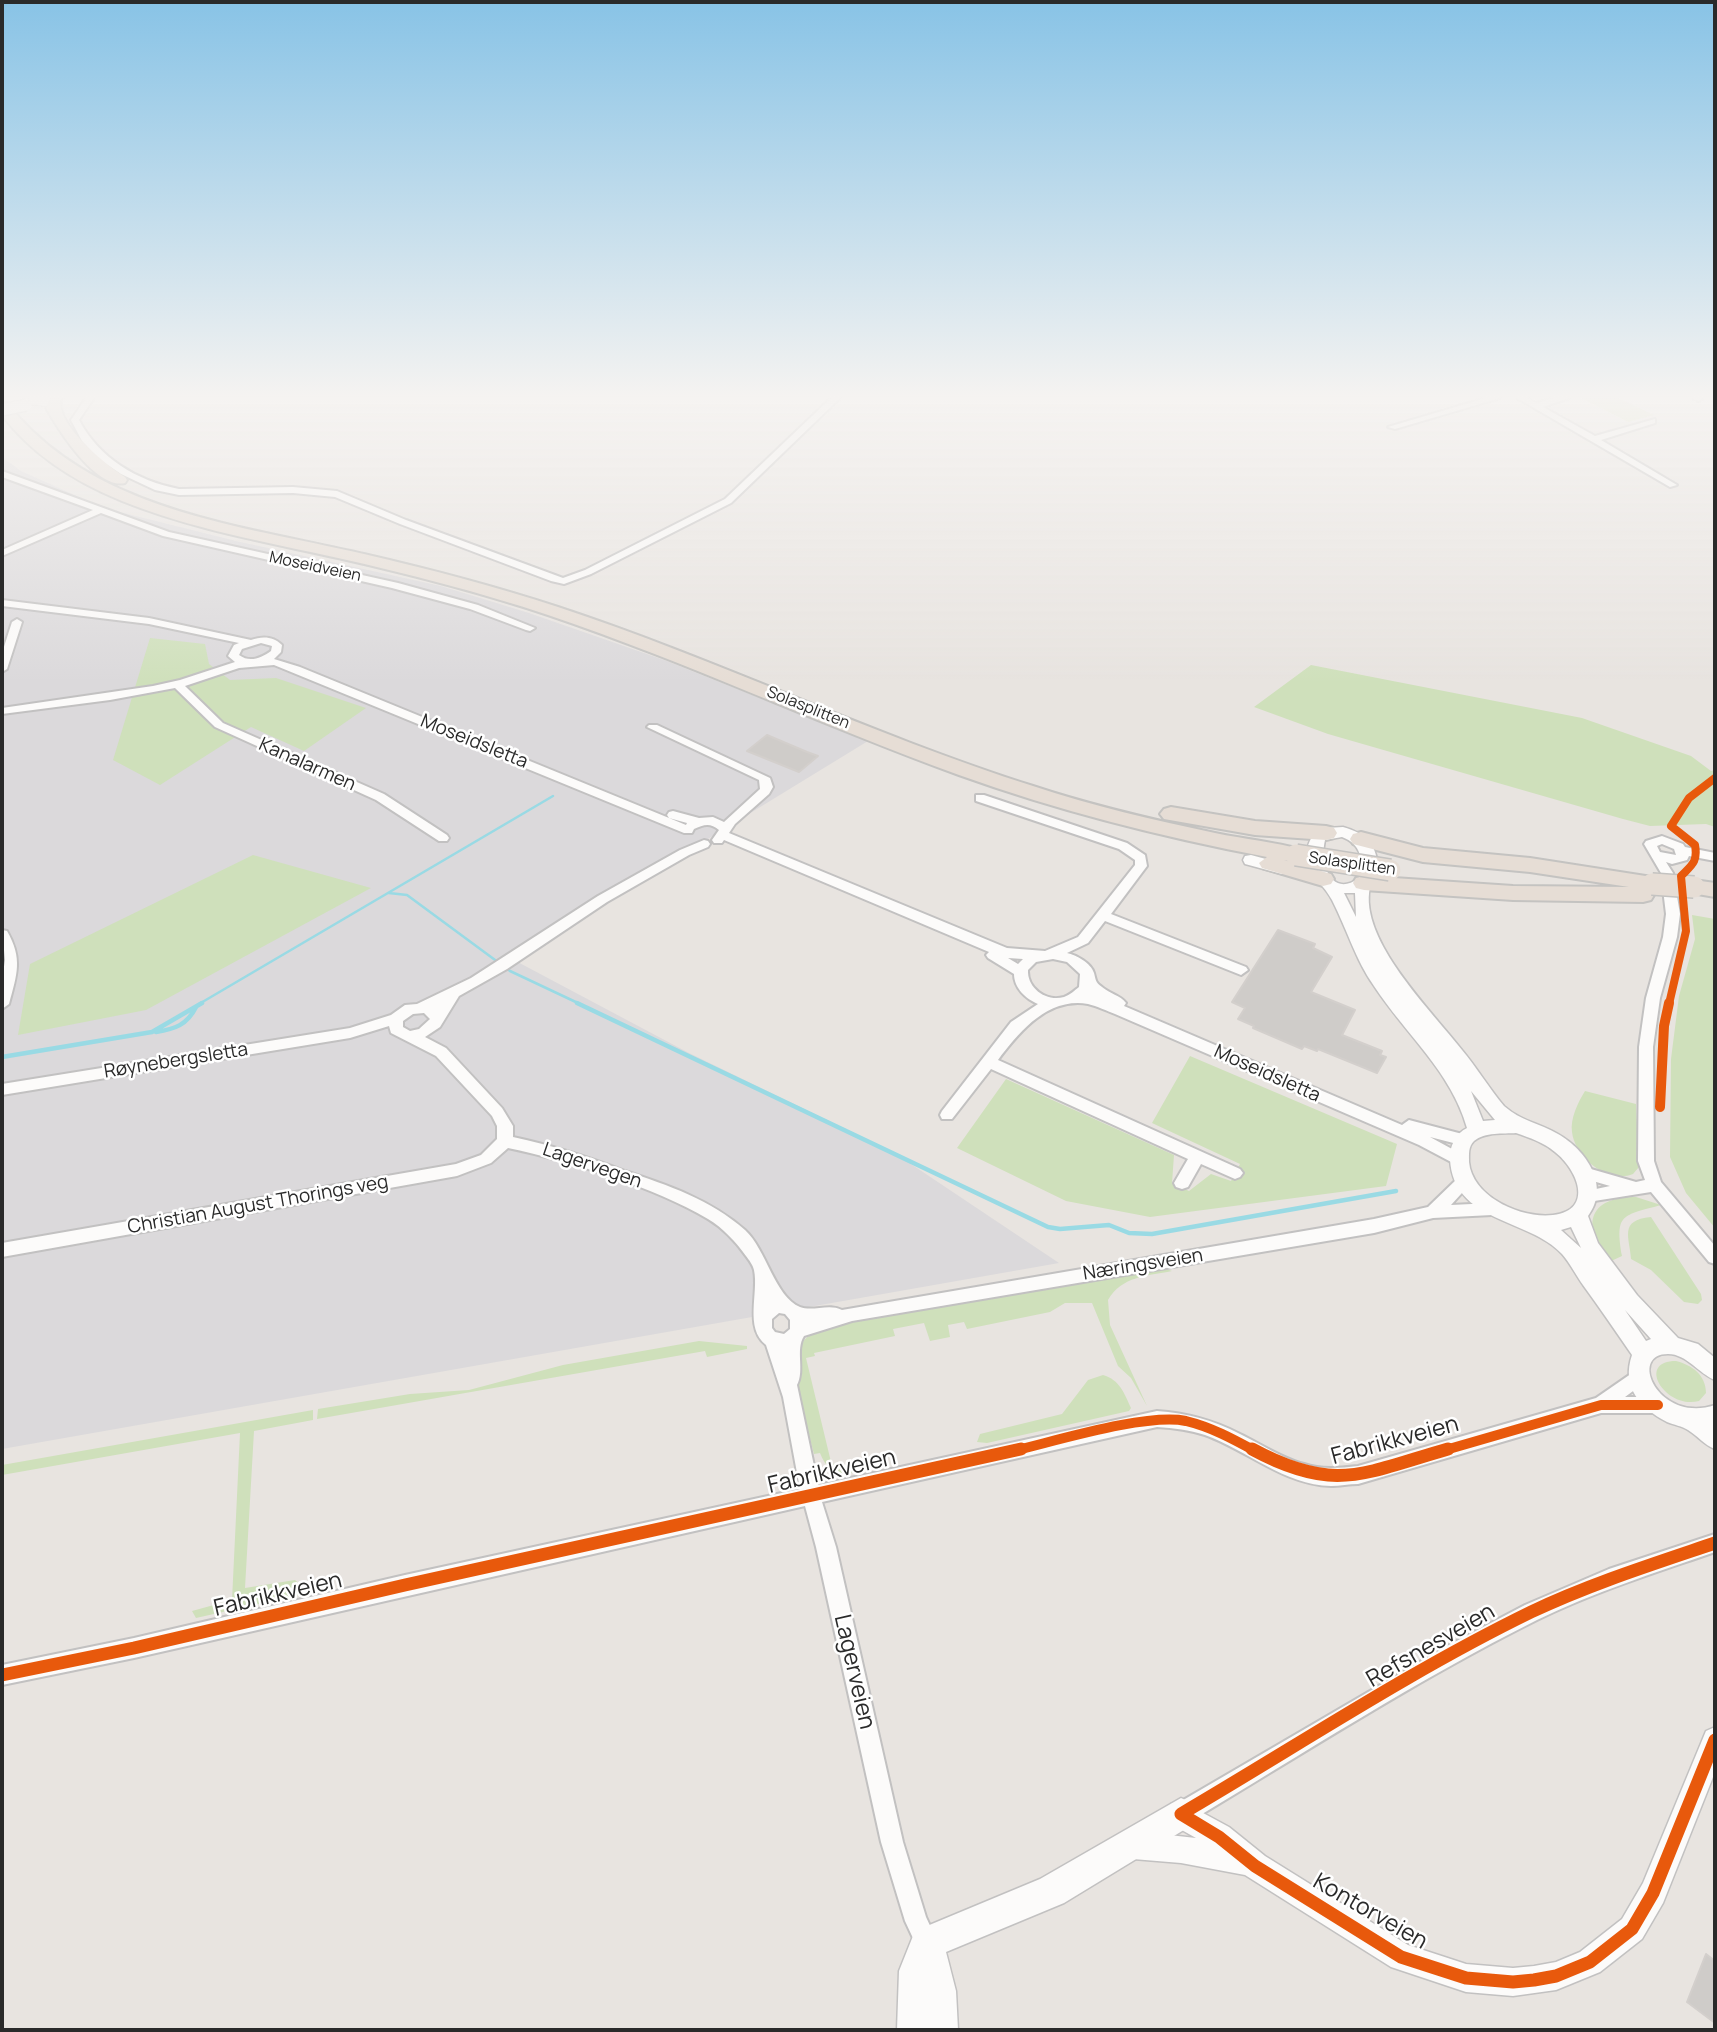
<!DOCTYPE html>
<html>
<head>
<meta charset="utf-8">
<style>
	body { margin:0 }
	#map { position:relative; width:1717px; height:2032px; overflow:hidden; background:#e8e4e0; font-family:Manrope,sans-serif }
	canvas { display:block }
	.frame { position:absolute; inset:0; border:4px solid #2a2a2a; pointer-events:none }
</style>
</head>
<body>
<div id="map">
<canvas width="1717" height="2032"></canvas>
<div class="frame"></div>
</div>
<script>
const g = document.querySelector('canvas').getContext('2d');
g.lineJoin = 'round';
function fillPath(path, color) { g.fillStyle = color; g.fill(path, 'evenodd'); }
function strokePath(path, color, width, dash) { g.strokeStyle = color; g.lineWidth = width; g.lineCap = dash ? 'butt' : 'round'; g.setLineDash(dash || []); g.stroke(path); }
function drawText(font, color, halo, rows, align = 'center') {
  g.font = font + ' Manrope,sans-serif'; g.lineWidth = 5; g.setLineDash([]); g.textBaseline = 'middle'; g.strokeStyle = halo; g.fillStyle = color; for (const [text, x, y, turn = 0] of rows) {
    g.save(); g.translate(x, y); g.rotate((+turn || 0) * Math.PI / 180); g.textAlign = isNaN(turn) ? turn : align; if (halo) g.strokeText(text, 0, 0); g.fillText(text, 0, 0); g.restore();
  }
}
fillPath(new Path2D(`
	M2,457L21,471L104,508L236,541L441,586L529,613L667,661L868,741L512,959L689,1053L893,1152L1059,1263L2,1449Z`), '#dbd9db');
fillPath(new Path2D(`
	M150,638L205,644L209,664L230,680L276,678L366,708L304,751L251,727L160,785L113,760Z
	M1311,665L1582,718L1691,756L1711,771L1715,770V827L1706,824L1650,826L1623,819L1328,734L1254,707Z
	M253,855L371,888L146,1010L18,1035L30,964Z
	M1692,915L1715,919V1228L1686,1193L1670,1157L1671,1059L1679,996L1695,939Z
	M1190,1056L1397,1144L1386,1186L1150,1217L1066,1201L957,1148L1006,1079L1174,1155L1172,1183L1189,1191L1211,1174L1231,1181L1240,1164L1152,1123Z
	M1585,1091L1636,1104L1639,1167L1633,1174C1608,1184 1575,1158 1572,1132C1570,1119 1578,1102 1585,1091Z
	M1636,1197L1661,1205C1622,1216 1615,1213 1622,1256L1609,1262C1582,1227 1586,1197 1636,1197Z
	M1651,1217L1701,1294L1702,1300L1698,1304L1684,1302L1651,1270L1631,1259C1630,1238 1618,1220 1651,1217Z
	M1163,1268L1172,1271C1147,1276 1122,1276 1108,1300L1110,1325L1147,1406L1131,1378L1118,1366L1092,1303H1065L1050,1312L967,1329L964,1322L948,1325L950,1337L930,1341L924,1323L893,1329L895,1336L814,1353L815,1356L806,1358L831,1462L843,1470L855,1469L856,1472C838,1476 827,1471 820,1453L814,1454C808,1428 786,1366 802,1343C809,1333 819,1330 829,1325Z
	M699,1341L747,1346V1349L707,1357L705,1351L317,1419L318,1409L410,1394L469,1390L563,1365Z
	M1676,1361C1692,1365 1706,1375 1706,1393L1699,1401C1666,1410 1635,1361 1676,1361Z
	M1103,1375C1120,1380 1124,1393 1131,1408L1129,1411L987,1443L977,1442L980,1434L1062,1414L1088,1380Z
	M313,1410V1420L254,1431L245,1588L295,1580L303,1587V1594L196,1618L192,1611L232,1600L240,1433L2,1475V1465Z`), '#cfe0bb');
fillPath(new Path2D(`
	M1581,398H1619L1654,415L1628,422Z`), '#dae4ba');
strokePath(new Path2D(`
	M389,893L407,895L510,971L580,1004
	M199,1004L553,796`), '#99dae4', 2.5);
strokePath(new Path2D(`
	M577,1003L1048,1227L1060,1229L1109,1225L1129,1233L1152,1234L1396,1191
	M156,1032C175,1029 187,1025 196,1007
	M2,1057L152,1032L202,1003`), '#99dae4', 4.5);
const building = new Path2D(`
	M767,735L807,752L818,756L799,772L747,751Z
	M1278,930L1315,944L1313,948L1332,957L1311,992L1355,1010L1342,1035L1382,1051L1380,1055L1386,1057L1377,1073L1318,1049L1317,1051L1304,1046L1302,1049L1253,1028L1254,1026L1238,1019L1245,1008L1232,1002Z
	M1706,1954L1715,1961V2023L1687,2002Z`);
fillPath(building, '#cfccc9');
strokePath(building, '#d3cfcc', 2);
const minor = new Path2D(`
	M86,398H94L79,420C99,458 137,481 179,489L293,487L337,491L406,520L563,578L585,570L725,499L831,398H840L731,503L591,574L564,584L551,581L400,524L335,497L293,493L179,495L155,490L121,474L99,459L82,441L71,420Z
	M1486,398H1500L1395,429L1388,427Z
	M1517,398H1527L1536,403L1555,398H1569L1543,407L1595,436L1655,419V423L1601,440L1677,485L1670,487Z
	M1693,398H1702V399L1698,401Z
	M2,471L169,532L398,583L478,605L535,628L530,631L526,630L470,609L392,588L163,536L101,513L2,556V550L93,510L2,477Z
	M2,600L149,618L251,640C262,636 273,636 282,645L281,652L274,659L300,667L669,818L667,815L669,812L673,811L699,818L713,817L724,822L760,789L759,780L647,727L649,725H657L770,778L773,787L769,794L735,824L729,833L1007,948L1045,951L1078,937L1135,865V860L1119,849L976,801V795H984L1127,843L1145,855L1147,866L1111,914L1246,967L1248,970L1241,975L1236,973L1105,921L1088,943L1067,953C1076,955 1091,963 1094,973C1096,980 1095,982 1102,987C1110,994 1120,995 1126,1003L1124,1006L1402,1125L1409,1120L1470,1136L1473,1140L1470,1144L1465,1146L1430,1137L1463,1155L1466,1159L1463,1163L1458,1165L1453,1163L1419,1145L1115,1014C1107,1011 1097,1006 1088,1004C1048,997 1019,1032 998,1060L1240,1169L1243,1173L1240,1177L1235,1179L1201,1164L1188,1187L1182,1189L1176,1187L1174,1183L1188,1159L991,1069L952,1119H942L940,1115L942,1111L1011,1022L1038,1004C1026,999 1014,988 1014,974L988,958L986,955L989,952L724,840L722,843H714L712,840L719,830C710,822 703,825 694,829L692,833H684L274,665L239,668L185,686L223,723L384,794L447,835L449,838L447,841H439L376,800L215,727L175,688L110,700L2,714V708L153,686L180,680L235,662L228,656L234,645L239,643L149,624L2,606ZM261,643L272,646L271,651C261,658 250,663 239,655L242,649ZM669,818L687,823L686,825ZM1008,958L1023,959L1018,964ZM1053,959L1067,962L1080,974L1079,987C1075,990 1070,995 1064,997C1046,1002 1027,988 1028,970L1036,962Z
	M17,619L22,622L7,669L2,672V653L12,622Z
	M1662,836L1683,844L1685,847L1715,853V861L1689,856L1687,860L1672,864L1666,862L1673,873L1680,914L1677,937L1660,998L1653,1047L1654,1161L1661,1182L1715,1246V1264L1709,1262L1651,1192L1588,1202L1582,1200L1580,1196L1582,1192L1610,1186L1579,1177L1576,1173L1579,1169L1584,1167L1636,1182L1645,1180L1638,1161L1639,1047L1646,998L1663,937L1666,914L1661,873L1644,844L1646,841ZM1662,844L1674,849L1676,855L1660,852L1657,846Z
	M704,840L708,841L710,844L708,847L689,855L607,902L507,969L459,996L440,1027L425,1037L446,1048L502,1108L513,1126V1137C551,1145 588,1157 625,1171C668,1185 711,1200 745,1230C766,1249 775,1297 800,1307C813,1312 829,1303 842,1310L1374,1219L1428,1207L1458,1178L1464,1176L1470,1178L1472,1182L1451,1205L1492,1203L1498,1204L1500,1209L1498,1214L1492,1215L1433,1218L1374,1233L852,1321L804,1336C795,1350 805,1370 797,1385L818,1485L1157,1411C1187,1413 1213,1420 1240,1434C1261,1444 1281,1458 1304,1464C1322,1470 1340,1468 1358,1466L1596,1398L1638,1369L1644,1371L1647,1377L1644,1383L1625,1397H1658L1664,1399L1667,1405L1664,1411L1658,1413H1601L1358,1484C1349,1484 1340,1486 1331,1486C1284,1485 1247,1450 1205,1435C1189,1430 1174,1428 1157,1427L822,1502L836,1547L903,1842L926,1917L938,1943L935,1951L927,1954L919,1951L905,1921L881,1842L816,1547L805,1506L134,1658L2,1685V1665L134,1638L405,1575L800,1489L783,1397L766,1345C744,1328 759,1293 754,1270C753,1265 749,1260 746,1256C736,1242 723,1228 708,1219C654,1187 570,1161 508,1148L491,1163L457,1176L2,1257V1243L456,1164L481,1155L497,1139V1126L492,1116L436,1056L391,1033L389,1026L350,1038L2,1095V1084L350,1028L391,1015L405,1005L417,1004L471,978L598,896L680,850ZM424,1013L430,1019L419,1029L410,1031L403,1027V1021L413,1014ZM779,1313L785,1314L790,1320V1329L784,1334L775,1332L772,1328V1319Z
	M2,930L7,931C23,959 17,974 9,1004L2,1009V980L5,960Z
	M1715,1534V1552C1655,1573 1594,1592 1537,1620C1417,1680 1304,1753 1189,1822L1181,1825L1173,1822L1170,1814L1173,1806L1447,1646L1525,1605L1609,1569Z`);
const tertiary = new Path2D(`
	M29,398H63L46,406L30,404Z
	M1343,827C1366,833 1380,847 1377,873C1376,878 1371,882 1370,887C1358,940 1433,1012 1462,1050C1477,1068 1489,1088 1504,1106C1521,1121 1539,1123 1558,1134C1586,1150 1611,1186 1588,1216L1598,1243L1637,1295L1678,1338L1698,1344L1715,1358V1380C1699,1374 1687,1354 1668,1354C1627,1354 1659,1424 1715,1405V1449C1704,1445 1698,1436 1688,1430C1682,1426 1674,1425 1667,1422C1640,1408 1621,1387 1632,1355C1616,1332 1600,1308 1583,1285C1576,1275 1570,1263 1562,1254C1529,1218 1453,1223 1450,1159C1449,1147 1456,1133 1467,1128C1451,1071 1406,1035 1374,986C1355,959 1347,929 1332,900C1320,876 1293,869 1313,835L1326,828ZM1342,837C1361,844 1364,860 1359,878C1332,898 1319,865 1325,840ZM1344,893H1355L1356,917ZM1471,1091L1495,1120L1483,1121ZM1516,1133C1530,1138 1543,1142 1555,1152C1577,1169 1595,1210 1553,1215C1522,1219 1472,1197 1469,1162C1469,1154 1468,1147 1474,1141C1485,1132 1503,1134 1516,1133ZM1571,1227L1581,1248L1561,1230ZM1625,1310L1651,1339L1646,1341Z
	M1251,855L1288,865L1290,869L1282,874L1245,864L1243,860L1245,856Z
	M1715,1727V1772L1663,1903L1642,1939L1600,1972L1556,1990L1513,1996L1466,1992L1391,1967L1245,1875L1181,1863L1133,1859L1123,1855L1119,1845L1123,1835L1133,1831L1196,1838L1171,1824L1168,1814L1171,1804L1181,1801L1229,1827L1265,1856L1408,1945L1466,1964L1513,1968L1534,1966L1556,1962L1580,1952L1622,1919L1643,1883L1706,1731Z`);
const secondary = new Path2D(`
	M1181,1798L1192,1803L1197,1814L1192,1825L1064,1903L946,1952L956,1991L958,2030H897L899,1971L915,1931L1040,1879Z`);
const trunk = new Path2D(`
	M50,398H60C61,402 60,405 61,408C65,431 106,465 125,477L127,480L125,483C96,490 58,429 46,408Z
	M2,402L7,403C91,511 239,525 364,554C429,569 494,586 558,607C719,660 872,735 1033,786C1093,806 1154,820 1215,833C1244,839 1275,842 1304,850L1307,855L1304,860L1296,862L1284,860L1331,874L1334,879L1331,884L1323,886L1262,868L1259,863L1267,857C1162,837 1059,811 959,775C821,725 687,662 548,615C479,592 409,574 338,558C266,542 191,529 122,501C76,482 33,456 2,415Z
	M1171,807L1255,821L1326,826L1334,828L1337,833L1334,838L1326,840L1255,835L1164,819L1160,814L1164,809Z
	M1361,832L1423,848L1530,858L1652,877L1660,879L1663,884L1660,889L1652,891L1654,895L1651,900L1643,902L1513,900L1364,890L1356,888L1353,883L1356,878L1364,876L1513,886L1629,887L1530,872L1423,862L1353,844L1350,839L1353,834Z
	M1694,880L1715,883V897L1686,892L1683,887L1686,882Z`);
strokePath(minor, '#c2c1c1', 4);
strokePath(tertiary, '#c2c1c1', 3);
strokePath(secondary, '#c2c1c1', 3);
strokePath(trunk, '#c4c3c1', 4);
fillPath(minor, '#fcfbfa');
fillPath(tertiary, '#fcfbfa');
fillPath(secondary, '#fcfbfa');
fillPath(trunk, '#e6ddd5');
const tertiaryBridge = new Path2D(`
	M2,410L26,405`);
const trunkBridge = new Path2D(`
	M1296,855L1390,870
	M1652,884L1694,887`);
strokePath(tertiaryBridge, '#c2c1c1', 14, []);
strokePath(trunkBridge, '#c4c3c1', 24, []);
strokePath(tertiaryBridge, '#fcfbfa', 11);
strokePath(trunkBridge, '#e6ddd5', 21);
strokePath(new Path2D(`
	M1669,1004L1686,931L1681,876C1692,865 1698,862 1695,845L1671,826L1689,798L1715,778`), '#e8590c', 8);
strokePath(new Path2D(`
	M1660,1107L1664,1026L1669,1003
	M1013,1451C1056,1441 1146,1413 1186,1421C1211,1427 1233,1439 1255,1451
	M1442,1451L1601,1405H1658`), '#e8590c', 10);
strokePath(new Path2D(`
	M1252,1449C1335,1494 1364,1473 1448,1449
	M1715,1543C1653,1564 1590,1584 1531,1612C1410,1671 1297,1746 1181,1814L1219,1837L1255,1866L1401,1957L1466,1978L1513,1982L1534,1980L1556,1976L1590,1962L1632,1929L1653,1893L1715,1740
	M2,1675L134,1648L405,1585L1021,1449`), '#e8590c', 13);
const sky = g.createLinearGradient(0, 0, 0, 683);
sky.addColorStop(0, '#88c3e6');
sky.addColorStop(0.58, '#f5f3f1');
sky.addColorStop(1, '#f5f3f100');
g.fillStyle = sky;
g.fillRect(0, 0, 1717, 683);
drawText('16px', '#2a2a2a', '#fff', [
	["Moseidveien",315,567,12],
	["Solasplitten",808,708,22],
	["Solasplitten",1352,864,8]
]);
drawText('19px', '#2a2a2a', '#fff', [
	["Moseidsletta",474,742,22],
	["Kanalarmen",307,765,24],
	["Røynebergsletta",176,1061,-9],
	["Moseidsletta",1267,1074,24],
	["Lagervegen",592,1166,19],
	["Christian August Thorings veg",258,1205,-10],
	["Næringsveien",1143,1265,-9]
]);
drawText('23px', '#2a2a2a', '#fff', [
	["Fabrikkveien",1395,1441,-15],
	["Fabrikkveien",832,1472,-13],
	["Fabrikkveien",278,1595,-13],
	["Refsnesveien",1431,1646,-30],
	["Lagerveien",854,1672,77],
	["Kontorveien",1370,1912,30]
]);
</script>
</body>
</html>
